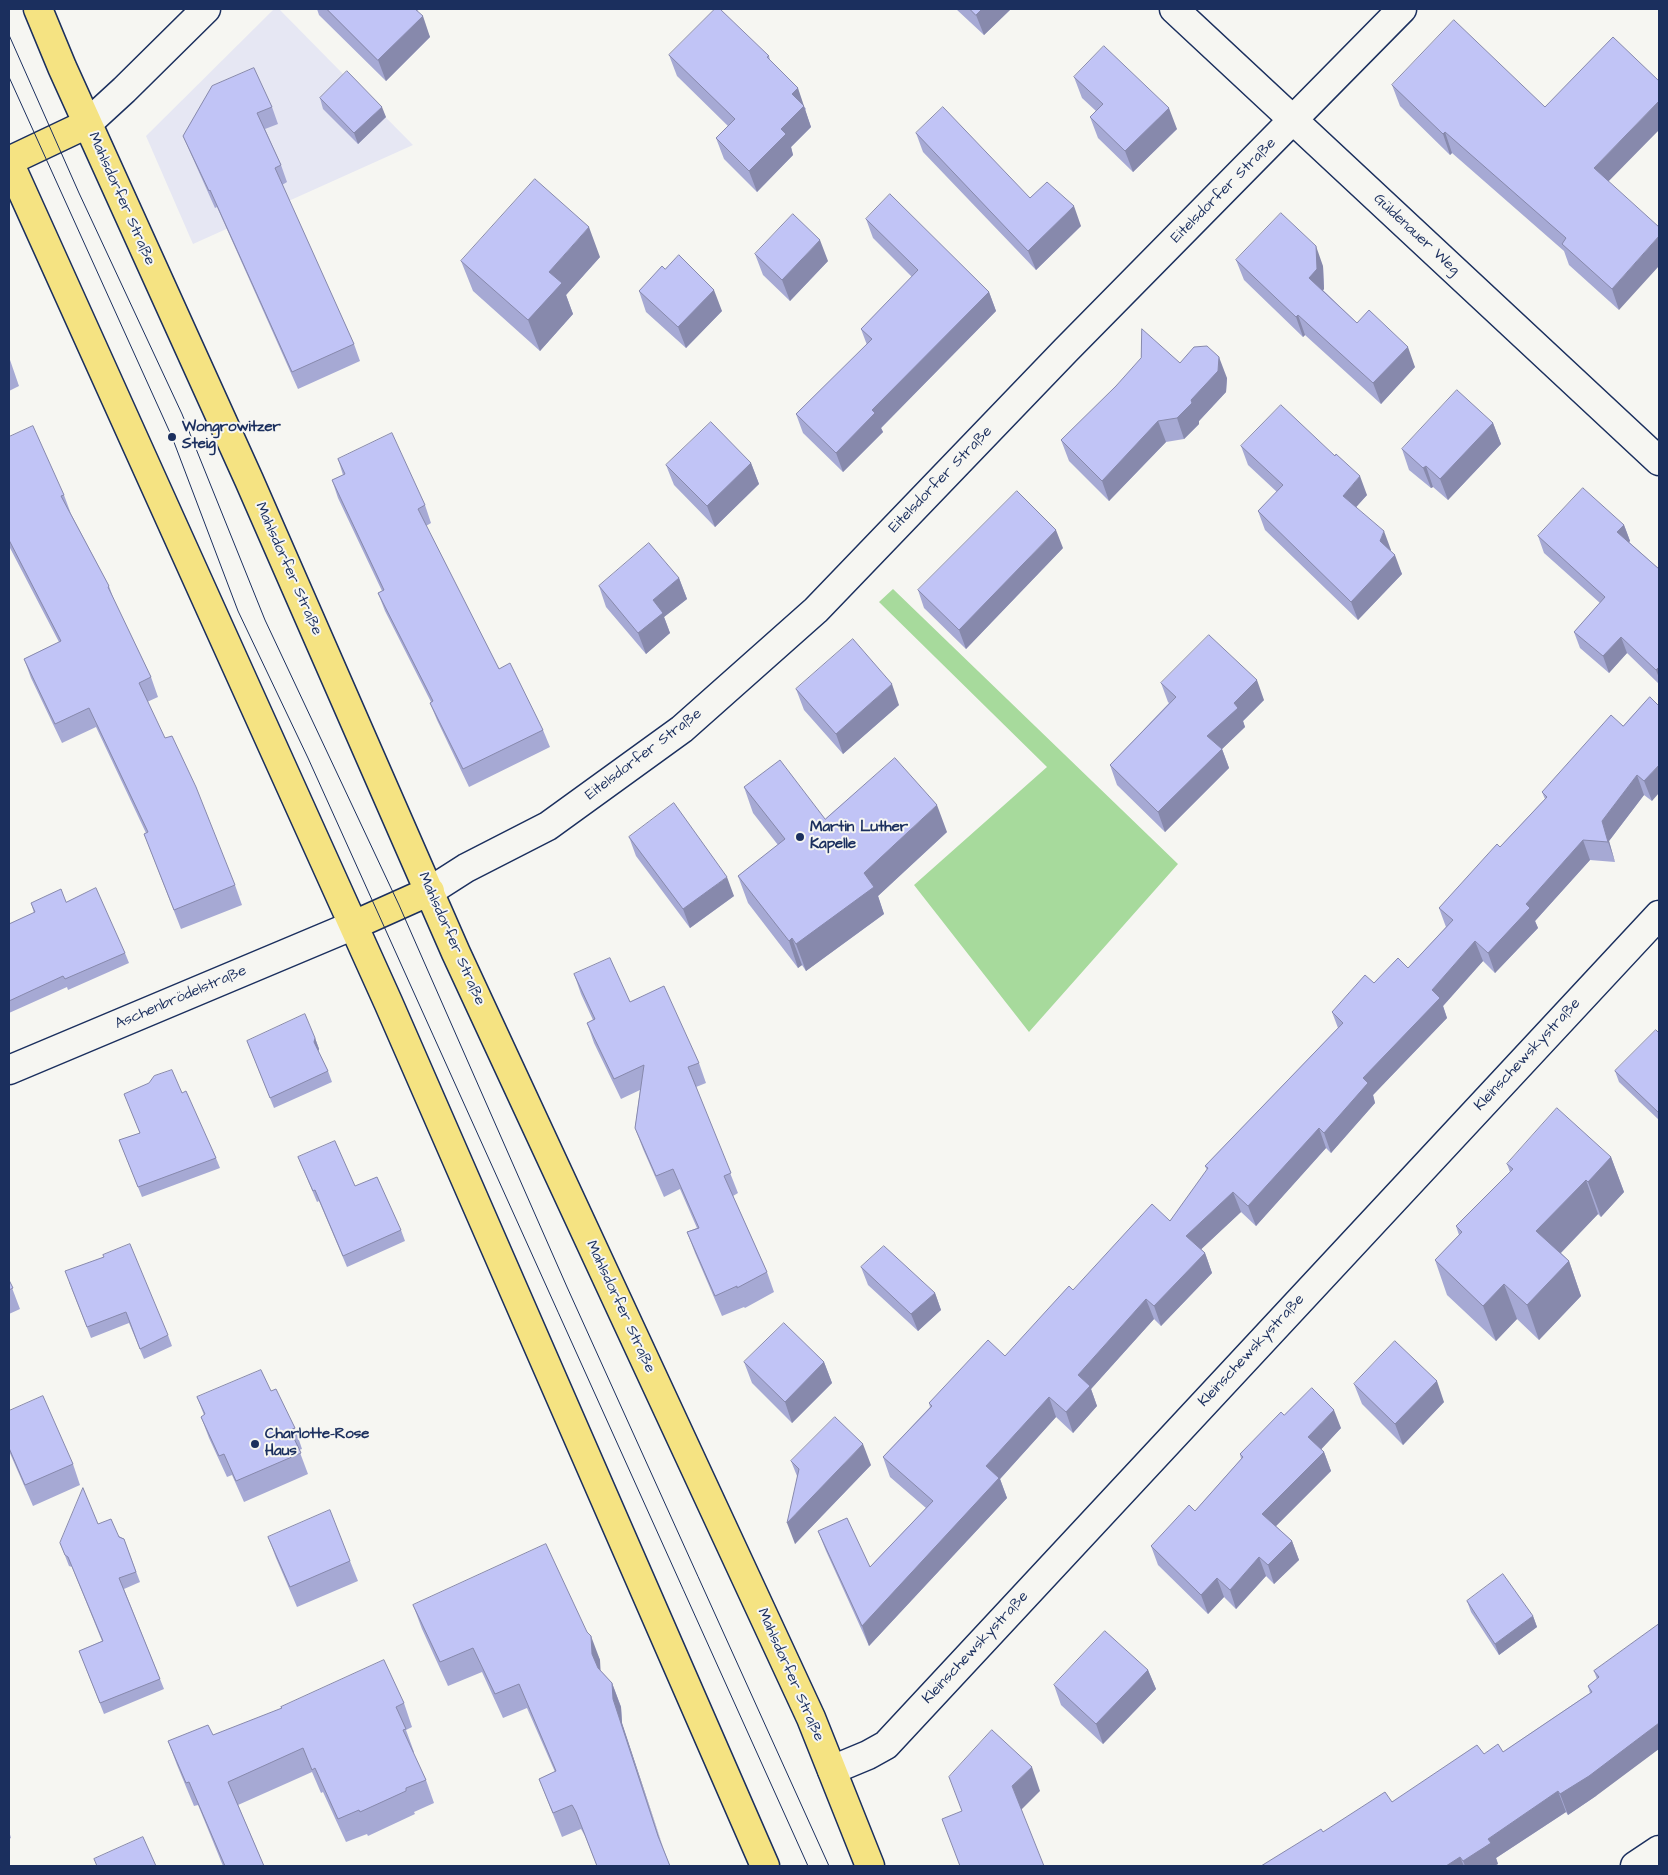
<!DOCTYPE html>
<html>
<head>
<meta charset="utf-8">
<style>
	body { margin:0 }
	#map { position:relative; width:1668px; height:1875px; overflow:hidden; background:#f6f6f2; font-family:"Architects Daughter",sans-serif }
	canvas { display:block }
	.frame { position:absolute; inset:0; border:10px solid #1b2f5e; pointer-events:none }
</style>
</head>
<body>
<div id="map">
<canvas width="1668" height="1875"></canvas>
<div class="frame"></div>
</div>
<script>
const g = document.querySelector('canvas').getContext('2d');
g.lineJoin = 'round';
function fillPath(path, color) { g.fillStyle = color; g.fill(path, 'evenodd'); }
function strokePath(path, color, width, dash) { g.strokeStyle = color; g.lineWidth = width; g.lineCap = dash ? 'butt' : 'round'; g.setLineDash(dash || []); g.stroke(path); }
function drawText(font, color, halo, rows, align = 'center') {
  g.font = font + ' "Architects Daughter",sans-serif'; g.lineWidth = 4; g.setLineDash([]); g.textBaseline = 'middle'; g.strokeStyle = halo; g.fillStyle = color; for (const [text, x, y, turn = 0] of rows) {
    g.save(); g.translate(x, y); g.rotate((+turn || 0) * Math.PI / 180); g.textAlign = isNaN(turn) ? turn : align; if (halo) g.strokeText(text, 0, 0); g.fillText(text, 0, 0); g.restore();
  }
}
fillPath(new Path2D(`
	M274,9H279L413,145L193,244L146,136Z`), '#e6e7f3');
fillPath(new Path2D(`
	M893,589L1178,864L1029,1032L914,885L1047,767L879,602Z`), '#a7da9c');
const minor = new Path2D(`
	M1174,9L1659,461
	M87,124L124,90L206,9
	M430,891L466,868L548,826L682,729L816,610L1066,350L1402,9
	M9,1070L354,925
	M832,1770L868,1755L886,1745L1659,915
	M1635,1866L1659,1850`);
const major = new Path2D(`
	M38,9L62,67L249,480L456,953L811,1718L870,1866
	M9,161L87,124
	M9,162L388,1002L765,1866
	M354,925L430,891`);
strokePath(minor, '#1b2f5e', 31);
strokePath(major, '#1b2f5e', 31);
strokePath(minor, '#f6f6f2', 28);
strokePath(major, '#f5e382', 28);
strokePath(new Path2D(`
	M9,35L79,193L182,414L265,620L399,905L567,1287L829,1866
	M9,77L172,437L238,611L308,758L808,1866`), '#1b2f5e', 1);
fillPath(new Path2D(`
	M317,9H420L417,11L430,37L386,81L319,15Z
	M956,9H1011L984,35Z
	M669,55L769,56L770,60L806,109L805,110L811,127L791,147L793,155L757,192L724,159L716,138L728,126L677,76Z
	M1074,77L1177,129L1133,172L1098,138L1090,117L1096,111L1082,98Z
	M1392,85L1609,182L1619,310L1569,265L1564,251L1452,153L1450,155L1400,106Z
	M320,98L386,117L358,144L323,109Z
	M272,107L278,124L265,129L281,165L287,182L282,185L354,344L360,361L298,389L217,207L215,208L190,152L183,136Z
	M916,133L1030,198L1081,226L1036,270L923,152Z
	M866,219L989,292L996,311L881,428L883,432L843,472L803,433L796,414L867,345L861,329L912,277L873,238Z
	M755,254L828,261L790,301L763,275Z
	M600,257L566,295L573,314L540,351L473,291L461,261Z
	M1236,260L1323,266L1324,289L1323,290L1357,323L1415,367L1381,404L1305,335L1303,337L1244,280Z
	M665,269L722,311L686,348L646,312L639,291Z
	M9,357L19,386L9,391Z
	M1180,363L1227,378L1226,392L1199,421V424L1184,439L1166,442L1109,501L1069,461L1061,440Z
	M1493,423L1501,444L1448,500L1433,487L1431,488L1409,470L1402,449Z
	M9,437L64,495L71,514L109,586L114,600L151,677L158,697L147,702L235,885L242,905L181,929L144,834L146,833L96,727L62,743L31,678L24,659L59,642L10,548L9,549Z
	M1241,446L1367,495L1356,507L1391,550V551L1402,574L1358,620L1265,530L1258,511L1277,492L1248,465Z
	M338,459L425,505L431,523L426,526L499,669L543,730L550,747L469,787L437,720L430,703L431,702L385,611L378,593L382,591L338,498L332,480L343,475Z
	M751,463L759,484L715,527L674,485L666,465Z
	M1624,525L1630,541L1629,542L1659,569V684L1627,653L1609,673L1580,648L1574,632L1600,603L1544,553L1538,536Z
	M1063,548L966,649L924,608L918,590Z
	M679,578L687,599L664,617L670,633L646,654L606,607L599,586Z
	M1161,683L1264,700L1243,721L1245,727L1222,749L1229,768L1165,832L1117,785L1110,765L1169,703L1168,702Z
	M796,689L899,705L843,754L804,710Z
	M1650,697L1652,801L1644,795L1609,841L1615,862L1590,860L1535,921L1538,928L1495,973L1483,961L1443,1006L1447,1018L1373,1095L1375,1103L1331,1153L1326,1148L1256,1226L1241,1212L1201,1249L1205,1253L1212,1273L1161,1326L1154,1319L1091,1389L1097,1406L1073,1433L1056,1417L1000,1479L1007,1498L869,1646L826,1551L818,1531L870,1567L926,1508L890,1477L883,1457L930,1407L929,1403L1005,1356L1073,1290L1170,1221L1207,1170L1205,1166L1338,1028L1332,1012L1374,983L1408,968L1446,927L1439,908L1500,847L1545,799L1542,792L1623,726Z
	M744,787L825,819L947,832L878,896L884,914L806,971L802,965L798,968L748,903L738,876L778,845L753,813Z
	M629,837L734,896L690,928L636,856Z
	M66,902L125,953L129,963L68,990L67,987L9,1013V924L34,913L31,903Z
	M574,974L630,1002L699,1063L706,1083L696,1087L738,1193L733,1196L767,1272L774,1292L745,1308L744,1307L722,1316L695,1253L687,1232L697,1228L680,1189L664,1197L643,1149L635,1128L640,1090L621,1099L594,1043L587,1023L593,1020L581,994Z
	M1659,1033V1120L1619,1082L1615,1071Z
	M315,1038L319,1049L318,1051L328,1071L332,1082L274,1108L247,1041Z
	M182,1093L216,1158L220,1168L142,1197L119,1140L140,1133L124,1094Z
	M298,1157L355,1186L401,1230L405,1241L347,1267L319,1201L317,1202Z
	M1611,1157L1624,1192L1601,1217L1598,1214L1561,1253L1569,1261L1581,1296L1539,1340L1517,1319L1496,1341L1447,1295L1435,1260L1459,1235L1456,1226L1510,1172L1507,1164Z
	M861,1267L935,1293L941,1310L918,1331L868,1285Z
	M9,1280L20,1309L9,1314Z
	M69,1282L168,1335L172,1346L144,1359L129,1323L91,1338Z
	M744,1362H824L832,1383L792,1423L752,1383Z
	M1354,1384L1444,1402L1403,1445L1362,1404Z
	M271,1391L295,1428L302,1449L299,1450L308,1474L244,1502L232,1475L227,1477L209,1438L201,1417L204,1415L197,1397Z
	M9,1411L73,1464L80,1485L33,1506L9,1451Z
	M1284,1415L1341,1428L1321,1449L1324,1452L1331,1471L1276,1526L1292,1541L1299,1560L1274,1584L1266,1576L1236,1609L1224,1597L1208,1614L1158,1565L1151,1546L1195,1511L1241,1459L1240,1454Z
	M791,1461L871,1465L795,1544L797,1476Z
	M98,1524L124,1539L140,1582L124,1589L164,1689L104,1714L79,1651L102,1641L72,1567L69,1566L60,1543Z
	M268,1537L350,1561L358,1581L297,1607L276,1558Z
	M1467,1601L1533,1616L1537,1627L1499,1655L1471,1612Z
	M413,1605L587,1632L600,1660V1670L612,1683L621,1707L622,1723L663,1848L670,1866H597L585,1836L581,1829L562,1837L539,1779L555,1772L527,1708L503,1718L482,1672L448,1686L422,1629Z
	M1659,1624L1596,1796L1568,1815L1566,1812L1496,1858L1498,1864L1494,1866H1261L1323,1832L1392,1802L1484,1754L1503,1752L1590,1693L1588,1686L1597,1679L1594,1671Z
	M1148,1670L1156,1689L1103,1744L1061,1705L1054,1685Z
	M404,1703L412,1727L406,1730L414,1752L413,1753L426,1780L434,1803L414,1812L415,1814L368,1836L367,1834L346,1842L323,1792L321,1793L312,1772L238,1805L264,1866H223L198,1805L194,1806L177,1765L168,1741L213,1735Z
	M9,1831L11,1838L9,1839Z`), '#a6a9d4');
fillPath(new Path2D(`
	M982,9H1011L984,35L976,15Z
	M423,16L430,37L386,81L378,60Z
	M798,88L811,127L791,147L793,155L757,192L749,171L781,129L792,94Z
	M1659,101V130L1601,189L1594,168Z
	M382,107L386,117L358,144L354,133Z
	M1169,108L1177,129L1133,172L1125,151Z
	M1445,132L1452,153L1450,155L1443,134Z
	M1074,206L1081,226L1036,270L1028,251Z
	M589,227L600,257L566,295L573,314L540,351L528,320L549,272Z
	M1659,236V266L1619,310L1612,289Z
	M820,240L828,261L790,301L782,280Z
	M1316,246L1323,266L1324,289L1316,298L1309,278Z
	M714,290L722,311L686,348L678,327Z
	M989,292L996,311L881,428L883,432L843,472L836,453L872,410Z
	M1298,315L1305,335L1303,337L1296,317Z
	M1408,347L1415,367L1381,404L1373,383Z
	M1219,357L1227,378L1226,392L1199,421V424L1184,439L1177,418L1191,400Z
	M1158,421L1166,442L1109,501L1102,481Z
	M1493,423L1501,444L1448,500L1440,479Z
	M751,463L759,484L715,527L707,506Z
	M1426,466L1433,487L1431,488L1423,468Z
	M1360,476L1367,495L1349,515L1343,496Z
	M1624,525L1630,541L1623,548L1617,532Z
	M1056,530L1063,548L966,649L959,630Z
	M1384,531L1391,550L1387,559L1380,541Z
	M1395,555L1402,574L1358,620L1351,602Z
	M679,578L687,599L664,617L670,633L646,654L638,633L653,600Z
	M1621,637L1627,653L1609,673L1603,656Z
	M1659,667V678L1656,670Z
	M1257,680L1264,700L1243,721L1245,727L1222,749L1229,768L1165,832L1158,812L1207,736L1234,703Z
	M892,684L899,705L843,754L836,734Z
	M1659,765V793L1652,801L1644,781Z
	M1637,775L1644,795L1609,841L1615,862L1608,842L1602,821Z
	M937,805L947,832L878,896L884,914L806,971L796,944L864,873Z
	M1583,840L1590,860L1535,921L1538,928L1495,973L1488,953L1526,904Z
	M727,877L734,896L690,928L683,909Z
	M792,938L802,965L798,968L789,941Z
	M1475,941L1483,961L1443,1006L1447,1018L1373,1095L1375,1103L1331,1153L1324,1133L1363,1078L1432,990Z
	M315,1038L319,1049L318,1052L314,1042Z
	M1319,1128L1326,1148L1256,1226L1248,1206Z
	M1611,1157L1624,1192L1601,1217L1588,1182Z
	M1586,1180L1598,1214L1549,1265L1536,1231Z
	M1233,1192L1241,1212L1194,1256L1186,1236Z
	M1205,1253L1212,1273L1161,1326L1154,1306Z
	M1569,1261L1581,1296L1539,1340L1527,1305Z
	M1504,1284L1517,1319L1496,1341L1483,1306Z
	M935,1293L941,1310L918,1331L911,1314Z
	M1146,1299L1154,1319L1091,1389L1097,1406L1073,1433L1066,1412L1078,1375Z
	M824,1362L832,1383L792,1423L785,1402Z
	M1437,1381L1444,1402L1403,1445L1395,1424Z
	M1049,1397L1056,1417L1000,1479L1007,1498L869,1646L862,1626L986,1466Z
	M1334,1410L1341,1428L1315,1456L1308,1437Z
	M863,1444L871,1465L795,1544L787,1523Z
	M1324,1452L1331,1471L1269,1533L1262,1514Z
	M1292,1541L1299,1560L1274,1584L1268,1565Z
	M1259,1557L1266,1576L1236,1609L1230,1590Z
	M1217,1578L1224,1597L1208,1614L1201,1595Z
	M1533,1616L1537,1627L1499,1655L1495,1644Z
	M591,1636L600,1660L601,1678L592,1654Z
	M1148,1670L1156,1689L1103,1744L1096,1724Z
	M612,1683L621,1707L622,1723L667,1859L613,1699Z
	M1659,1723V1749L1596,1796L1568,1815L1560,1794Z
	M1032,1767L1040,1791L1021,1810L1012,1786Z
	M1558,1791L1566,1812L1496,1858L1498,1864L1494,1866H1465L1463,1861L1488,1839Z
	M1460,1857L1464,1866H1446Z`), '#8789ac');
const building = new Path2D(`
	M327,9H415L423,16L378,60Z
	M715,9H720L769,56L767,57L798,88L792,94L804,106L781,129L786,134L749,171L716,138L735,119L669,55Z
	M970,9H982L976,15Z
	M1454,20L1545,107L1613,37L1659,81V101L1594,168L1659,227V236L1612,289L1562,244L1566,238L1445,132L1443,134L1392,85Z
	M1104,46L1169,108L1125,151L1090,117L1103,104L1074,77Z
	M254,68L272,107L257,113L281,165L275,168L354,344L292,372L210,190L209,191L183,136L212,86Z
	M347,71L382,107L354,133L320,98Z
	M943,107L1030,198L1047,182L1074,206L1028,251L916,133Z
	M535,179L589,227L549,272L562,283L528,320L461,261Z
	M890,194L989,292L872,410L875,413L836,453L796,414L872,339L861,329L918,270L866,219Z
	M1281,213L1316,246L1317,269L1309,278L1357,323L1369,310L1408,347L1373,383L1298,315L1296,317L1236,260Z
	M793,214L820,240L782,280L755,254Z
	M679,255L714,290L678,327L639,291L662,266L665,269Z
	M1142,329L1180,363L1194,347L1207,346L1219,357L1218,371L1191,400L1192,403L1177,418L1158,421L1102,481L1061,440L1116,386L1141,358Z
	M1457,390L1493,423L1440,479L1426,466L1423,468L1402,449Z
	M1281,405L1335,456L1336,454L1360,476L1343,496L1384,531L1380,541L1395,555L1351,602L1258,511L1283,485L1241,446Z
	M711,422L751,463L707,506L666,465Z
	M33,426L64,495L61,496L109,586L108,587L151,677L139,683L165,738L172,736L196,787L235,885L174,910L144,834L148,832L89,708L55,724L24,659L61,641L9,540V437Z
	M392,433L425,505L418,509L499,669L510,663L543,730L463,769L430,703L433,701L378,593L384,590L332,480L345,474L338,459Z
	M1583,488L1624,525L1617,532L1659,569V667L1656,670L1621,637L1603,656L1574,632L1605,597L1538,536Z
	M1017,491L1056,530L959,630L918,590Z
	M649,543L679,578L653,600L663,613L638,633L599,586Z
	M1209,635L1257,680L1234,703L1238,708L1207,736L1222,749L1158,812L1110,765L1176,697L1161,683Z
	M853,639L892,684L836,734L796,689Z
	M1650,697L1659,706V765L1644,781L1637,775L1602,821L1608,842L1583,840L1526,904L1530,908L1488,953L1475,941L1432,990L1440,998L1363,1078L1368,1083L1324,1133L1319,1128L1248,1206L1233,1192L1186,1236L1205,1253L1154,1306L1146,1299L1078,1375L1090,1386L1066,1412L1049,1397L986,1466L999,1478L862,1626L818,1531L847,1518L870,1567L933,1501L883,1457L932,1406L929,1403L988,1340L1005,1356L1069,1286L1073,1290L1152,1204L1170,1221L1208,1168L1205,1166L1343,1023L1332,1012L1365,975L1374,983L1398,958L1408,968L1453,920L1439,908L1497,844L1500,847L1547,797L1542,792L1611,715L1623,726Z
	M895,758L937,805L864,873L874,887L796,944L792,938L789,941L738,876L785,839L744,787L780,760L825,819Z
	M674,803L727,877L683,909L629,837Z
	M96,888L125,953L65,979L63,976L9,1001V924L35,912L31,903L61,889L66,902Z
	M610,958L630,1002L664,986L699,1063L688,1067L731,1173L724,1176L767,1272L737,1288V1286L715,1296L687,1232L699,1228L673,1169L656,1176L635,1128L644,1065L614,1079L587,1023L595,1019L574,974Z
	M305,1014L315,1038L314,1042L328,1071L270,1098L247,1041Z
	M1656,1030L1659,1033V1113L1615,1071Z
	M172,1070L182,1093L186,1091L216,1158L138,1187L119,1140L140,1133L124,1094L149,1083L154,1076Z
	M1557,1108L1611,1157L1588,1182L1586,1180L1536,1231L1569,1261L1527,1305L1504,1284L1483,1306L1435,1260L1462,1232L1456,1226L1513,1169L1507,1164Z
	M335,1141L355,1186L377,1177L401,1230L343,1256L315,1190L313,1191L298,1157Z
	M130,1244L168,1335L140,1349L126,1312L87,1327L65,1271L104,1257L103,1255Z
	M884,1246L935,1293L911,1314L861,1267Z
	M9,1280L13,1288L9,1290Z
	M784,1323L824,1362L785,1402L744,1362Z
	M1395,1341L1437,1381L1395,1424L1354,1384Z
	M261,1370L271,1391L276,1389L295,1428L290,1430L301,1453L236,1481L224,1454L219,1456L201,1417L205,1414L197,1397Z
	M1312,1388L1334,1410L1308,1437L1324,1452L1262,1514L1292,1541L1268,1565L1259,1557L1230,1590L1217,1578L1201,1595L1151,1546L1189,1505L1195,1511L1243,1457L1240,1454L1281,1412L1284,1415Z
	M43,1396L73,1464L25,1485L9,1448V1411Z
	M835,1417L863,1444L787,1523L799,1469L791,1461Z
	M83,1488L98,1524L111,1519L119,1537L124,1539L136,1572L119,1578L160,1679L100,1703L79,1651L103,1641L68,1557L65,1555L60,1543Z
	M330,1510L350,1561L290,1587L268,1537Z
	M546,1544L587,1632L591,1636L592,1654L598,1668L612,1683L613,1699L658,1836L670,1866H597L576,1812L572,1805L553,1813L539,1779L556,1771L519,1684L495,1694L473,1648L440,1662L413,1605Z
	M1503,1574L1533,1616L1495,1644L1467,1601Z
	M1659,1624V1723L1589,1776L1560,1794L1558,1791L1488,1839L1491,1843L1463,1861L1460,1857L1446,1866H1261L1321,1829L1323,1832L1385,1792L1392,1802L1477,1745L1484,1754L1498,1744L1503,1752L1592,1692L1588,1686L1599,1677L1594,1671Z
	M1105,1631L1148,1670L1096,1724L1054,1685Z
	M384,1660L404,1703L396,1707L406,1729L403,1730L426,1780L406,1788V1791L360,1812L359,1810L338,1819L315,1768L312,1770L303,1748L228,1782L264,1866H225L189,1782L186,1783L168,1741L208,1725L213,1735L282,1708L281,1707Z
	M992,1730L1032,1767L1012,1786L1044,1866H960L942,1819L962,1811L949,1777Z
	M143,1837L156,1866H97L94,1859Z`);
fillPath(building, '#c1c4f6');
strokePath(building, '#8789ac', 1);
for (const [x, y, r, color] of [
	[172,437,5,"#1b2f5e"],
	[800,837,5,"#1b2f5e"],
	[255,1444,5,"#1b2f5e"]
]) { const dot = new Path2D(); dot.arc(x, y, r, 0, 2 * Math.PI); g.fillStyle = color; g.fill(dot); strokePath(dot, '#f6f6f2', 2); }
drawText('15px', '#1b2f5e', '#f6f6f2', [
	["Eitelsdorfer Straße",1224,191,-45],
	["Mahlsdorfer Straße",121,199,66],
	["Güldenauer Weg",1416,235,43],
	["Eitelsdorfer Straße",941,480,-46],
	["Mahlsdorfer Straße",288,569,66],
	["Eitelsdorfer Straße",644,755,-37],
	["Mahlsdorfer Straße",451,939,66],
	["Aschenbrödelstraße",181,998,-23],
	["Kleinschewskystraße",1528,1055,-47],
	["Mahlsdorfer Straße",620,1307,65],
	["Kleinschewskystraße",1252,1351,-47],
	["Kleinschewskystraße",976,1648,-47],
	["Mahlsdorfer Straße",790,1675,66]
]);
drawText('bold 15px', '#1b2f5e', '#f6f6f2', [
	["Wongrowitzer",182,428],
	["Steig",182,445],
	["Martin Luther",810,828],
	["Kapelle",810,845],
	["Charlotte-Rose",265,1435],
	["Haus",265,1452]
], 'left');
</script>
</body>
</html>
